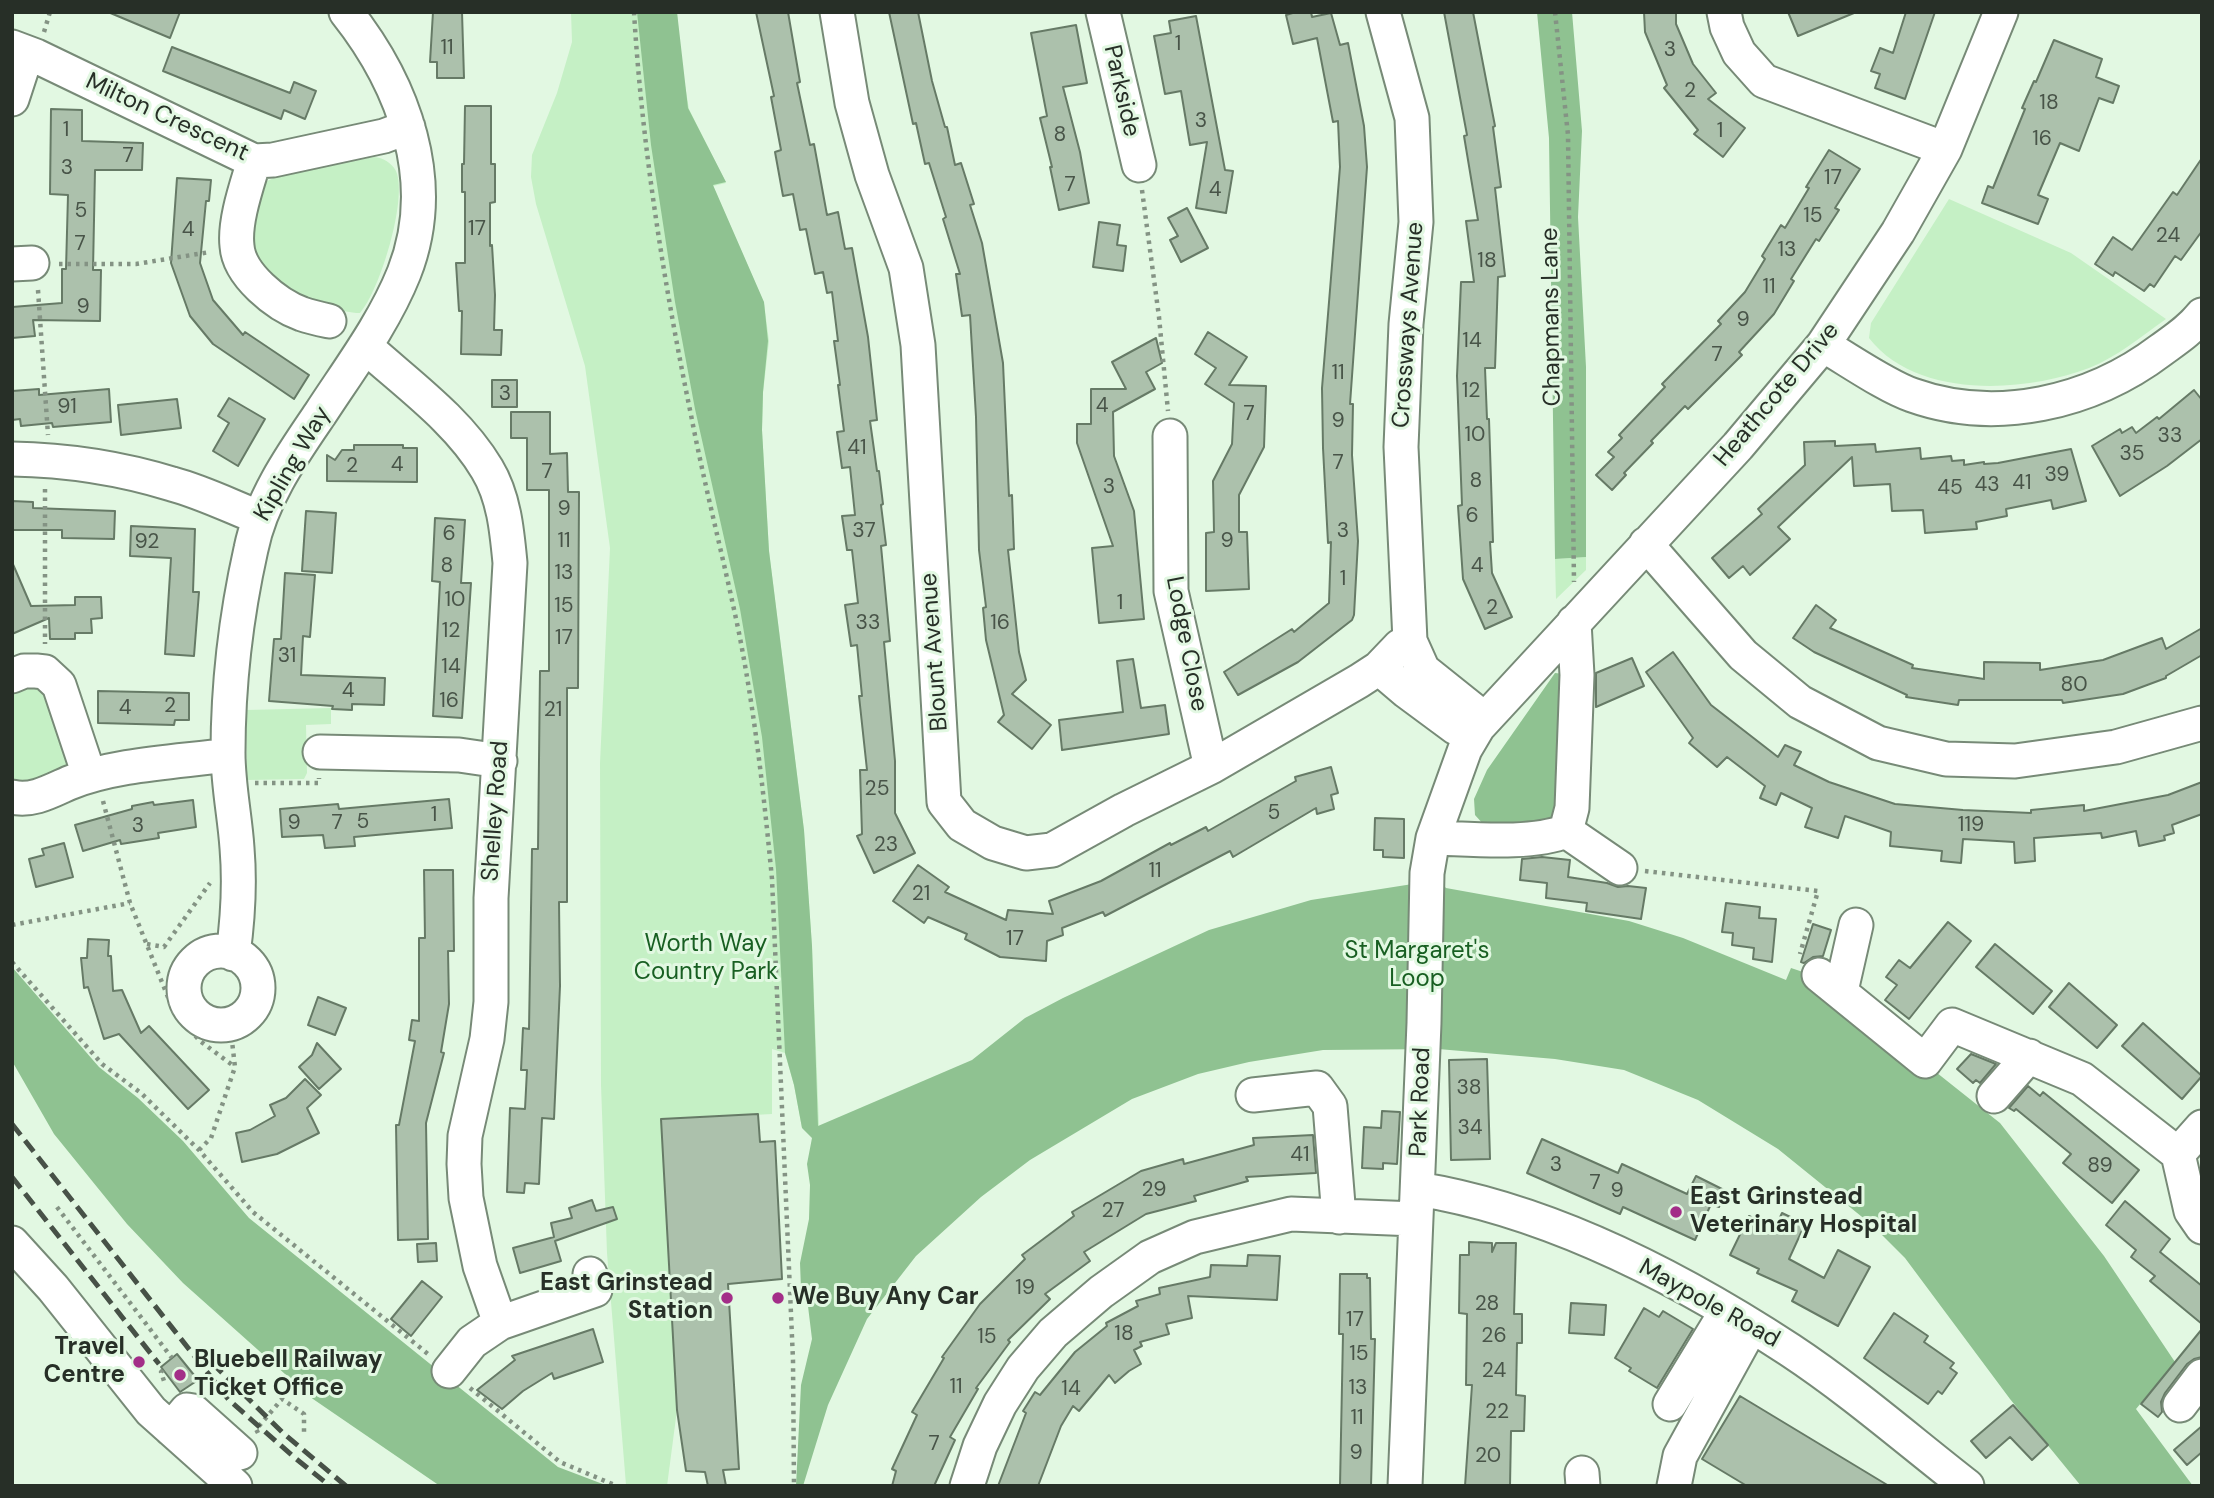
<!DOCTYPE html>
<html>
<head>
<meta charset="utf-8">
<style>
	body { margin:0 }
	#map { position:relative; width:2214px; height:1498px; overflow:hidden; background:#e2f8e2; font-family:"DM Sans",sans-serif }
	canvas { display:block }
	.frame { position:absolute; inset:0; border:14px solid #272f27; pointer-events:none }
</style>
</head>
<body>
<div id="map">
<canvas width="2214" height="1498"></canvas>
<div class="frame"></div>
</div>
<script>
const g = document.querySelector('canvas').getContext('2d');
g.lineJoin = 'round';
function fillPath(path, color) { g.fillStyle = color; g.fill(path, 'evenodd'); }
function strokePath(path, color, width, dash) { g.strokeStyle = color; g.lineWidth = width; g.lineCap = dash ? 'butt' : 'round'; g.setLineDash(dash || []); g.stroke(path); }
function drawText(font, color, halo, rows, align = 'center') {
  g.font = font + ' "DM Sans",sans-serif'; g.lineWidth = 6; g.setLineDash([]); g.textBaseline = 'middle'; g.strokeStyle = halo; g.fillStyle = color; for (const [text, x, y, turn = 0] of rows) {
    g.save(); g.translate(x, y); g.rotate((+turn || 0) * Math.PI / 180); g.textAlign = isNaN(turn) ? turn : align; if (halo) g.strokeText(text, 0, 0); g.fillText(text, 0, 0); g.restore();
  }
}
fillPath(new Path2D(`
	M571,12H677L681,62L689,109L726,183L713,186L764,303L769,341L763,393L762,430L769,551L804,831L812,946L819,1126L802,1128L794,1085L785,1053L772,1049V1114L661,1120L677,1410L667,1486L626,1485L607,1253L601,1085L600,763L610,548L585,366L536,204L531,177L532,155L557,93L572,42Z
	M374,157C383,158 391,162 396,171C408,198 380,291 360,313H356L309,306L252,262L250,220L261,184L282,174Z
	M1949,199L2071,253L2166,319C2142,336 2117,357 2089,368C2024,393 1916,399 1869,338L1871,323Z
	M1586,557V570L1556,599L1555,559Z
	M42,680L72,754L64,772L12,787V685Z
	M331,708V724L306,725L307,773L304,779L247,780L246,710Z`), '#c5f0c5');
fillPath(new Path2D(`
	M637,12H677L688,108L726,182L713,185L764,302L768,341L763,392L762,430L769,551L804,830L812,946L818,1126L972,1060L1025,1018L1063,998L1209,930L1311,900L1438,880L1446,888L1629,921L1683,938L1786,980L1791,968L1815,976L2000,1123L2104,1256L2175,1362L2136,1409L2193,1486H2081L2010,1399L1905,1258L1872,1225L1778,1149L1698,1100L1624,1070L1555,1059L1438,1049L1323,1050L1249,1062L1198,1074L1132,1099L1030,1160L981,1197L916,1256L867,1319L828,1405L803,1486H796L801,1385L812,1339L807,1298L801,1289L800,1263L809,1219L810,1185L807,1164L812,1138L802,1128L794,1085L785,1053L776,869L762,737L740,609L695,409L675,302L651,145Z
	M1537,12H1572L1582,131L1578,217L1586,367V557L1555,559L1549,138Z
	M1555,673L1564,674L1562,806L1552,823L1484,825L1475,815L1474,799L1487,770Z
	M12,967L99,1067L138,1098L183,1141L249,1218L558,1467L608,1486H440L313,1399L183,1283L127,1224L54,1134L12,1061Z`), '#8fc291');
const building = new Path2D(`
	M108,12H180L170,38Z
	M433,12H462L464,78H437V62H430Z
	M756,12H788L800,82L797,83L810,145L814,144L827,215L838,212L845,249L852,248L868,337L877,420L870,421L877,471H879L883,504L881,505L886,545L881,546L890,641L884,642L895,761V813L915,853L874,873L857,836L862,834L860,770H867L859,696H862L857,645L851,646L845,605L858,603L852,550H847L842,516L855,515L850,467L842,468L837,432L844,431L838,385H840L834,341H838L832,292L827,293L823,272L815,274L806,229L800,230L793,194L783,196L775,152L781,150L771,97L774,96Z
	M889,12H918L932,81L945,127H947L955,165L961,163L974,204L970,205L982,243L1003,363L1009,496L1012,495L1014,549L1008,550L1019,652L1026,680L1012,694L1051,725L1032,749L998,722L1004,715L986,640L983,608L986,607L979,550L976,417L970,315L962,316L956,274H960L943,219L946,217L929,163L925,164L916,123L913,124Z
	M1296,12H1311L1312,17L1331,13L1340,45L1348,43L1364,126L1367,167L1350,404H1353L1352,455L1358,541L1354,615L1352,620L1298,662L1238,695L1224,672L1292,629L1294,632L1329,603L1331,542L1328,543L1323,448L1322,388L1340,167L1338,121L1333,122L1317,38L1293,44L1286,15Z
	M1444,12H1473L1495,126L1493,127L1501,187L1495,188L1505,276L1498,277L1495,368H1485L1487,419H1489L1493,542H1490L1492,573L1512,617L1485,629L1463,579L1458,506L1462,505L1457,376L1461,282H1474L1466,221L1478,220L1464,136L1467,135Z
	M1644,12H1676V24L1693,64L1716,93L1708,99L1745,128L1723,157L1694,134L1698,130L1664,88L1667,85L1645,32Z
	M1788,12H1854V13L1798,36Z
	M1906,12H1935L1905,99L1875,88L1880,74L1871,71L1880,48L1893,53Z
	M1196,16L1225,170L1233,171L1226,213L1196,208L1207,142L1190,145L1181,91L1165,94L1154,36L1171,33L1169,21Z
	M1076,25L1087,83L1063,87L1080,152L1089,203L1059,210L1050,167H1052L1040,118L1047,116L1031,33Z
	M2054,40L2102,59L2096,77L2119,86L2113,103L2099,98L2079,151L2060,143L2038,195L2048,199L2038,224L1982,203L1988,186L1993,188L2025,109L2022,108L2034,81L2036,82Z
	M172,47L290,93L294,82L316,91L305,119L284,110L281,119L163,71Z
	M465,106H491V164H495V202L490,203V246L492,245L495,295L494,330H502L501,355L461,354L462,311H459L456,263H465V192H462V164H464Z
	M51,109L82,110V141L143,143L142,170H95L93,270H101L100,321L33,320L35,336L12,338V307L62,303V269H66L68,195L50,194Z
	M1829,150L1860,169L1835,208L1839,210L1819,241L1816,239L1791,279L1794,281L1774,314L1739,352L1742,355L1688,409L1685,406L1651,441L1653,443L1624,473L1626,475L1612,490L1596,475L1614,457L1608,452L1622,438L1619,435L1665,387L1662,384L1721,324L1718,321L1745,292L1765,259L1762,256L1781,225L1785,228L1809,188L1806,187Z
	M2202,158V231L2181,260L2175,256L2154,287L2150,284L2144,291L2115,272L2113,276L2095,264L2113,237L2132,250L2173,192L2177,195Z
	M177,178L211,180L209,201H206L200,263L213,300L243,335L245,332L309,375L294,399L213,344L190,316L171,263Z
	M1187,208L1208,248L1181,262L1170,240L1178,236L1168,218Z
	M1099,222L1120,225L1117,245L1126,246L1123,271L1093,267Z
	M1208,332L1247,357L1229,385L1266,386L1264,447L1239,495V532H1247L1249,589L1206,591V533L1214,532L1213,481L1232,444L1234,403L1205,384L1216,368L1195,354Z
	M1156,338L1162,363L1146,372L1155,389L1113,412L1114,456L1134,511L1144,619L1099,623L1092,548L1113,546L1077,443V424H1091V389H1126L1112,362Z
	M492,380H517V407H492Z
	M39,389V395L109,389L111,422L53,427L52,423L21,426L20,419L12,420V391Z
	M2194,390L2202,400V439L2167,466L2120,496L2092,446L2120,429L2122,433L2132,427L2136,433L2157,417L2159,419Z
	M229,398L265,419L238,466L213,451L229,423L218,416Z
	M177,399L181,428L121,435L118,405Z
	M511,412H550V454L567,453L568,492H579L578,688H567V902H559L560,986L554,1119L542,1118L539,1184L525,1183L524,1193L507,1192L510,1108L525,1109L527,1070H521L523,1028L529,1029L532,849H538L540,671H549V490H527V438H511Z
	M1835,441V446L1875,444L1876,452L1920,448L1921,459L1951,456L1952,461L1964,460V465L1984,462V464L1998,463L2071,449L2086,501L2053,509L2051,500L2006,509L2007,516L1976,522L1977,529L1925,533L1923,510L1892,511L1890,484L1854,486L1852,457L1778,527L1790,539L1750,575L1743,566L1729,578L1712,558L1762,514L1758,509L1805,465L1804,442Z
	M354,445H403V448H417V482L327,481V455L335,460L342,450H354Z
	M12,501L33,502V508L115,511L114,539L62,538V530H12Z
	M306,511L336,513L332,573L302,571Z
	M435,518L465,520L461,583H471L462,718L433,716L440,582L432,581Z
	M131,526L195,529L193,592H199L194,656L165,654L171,558L130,556Z
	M12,562L31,606L75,605V597H101L102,618L91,619L92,633H75V639H50L49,618L12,634Z
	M285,573L315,575L310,637L303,636L301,675L385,678L384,705L352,704V710L332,709L333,706L269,701L274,639H281Z
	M1816,605L1836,620L1830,628L1913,665L1912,668L1984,679V662L2040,663V670L2103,660L2162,638L2166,649L2202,628V655L2166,676V678L2123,694L2063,703L2062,700H1959L1958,705L1906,697L1907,695L1814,652L1793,638Z
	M1673,652L1711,705L1778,757L1785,745L1801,752L1794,765L1829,782L1895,804L1963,810L2031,813V810L2084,805V811L2168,795L2202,782V814L2172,825L2174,833L2164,836L2165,840L2139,846L2136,831L2102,838L2101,833L2034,838L2035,861L2015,863L2014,842L1963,839L1961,863L1941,861L1942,851L1890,846L1891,832L1845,816L1838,838L1805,827L1812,808L1781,793L1776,805L1760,798L1765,786L1727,757L1717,767L1689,743L1693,738L1646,672Z
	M1632,658L1644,686L1596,707V673Z
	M1133,659L1141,708L1165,705L1169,734L1062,750L1059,720L1123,712L1117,661Z
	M98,691L189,693V720H175L174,725L98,723Z
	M1331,767L1338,793L1331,795L1334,809L1317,814L1316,808L1233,857L1230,851L1105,916L1103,912L1062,928L1063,935L1047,941L1046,961L1000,957L965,939L967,934L928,917L924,923L893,901L918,865L949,887L945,892L1006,920L1008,910L1053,914L1049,901L1101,881L1170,843L1171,845L1206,827L1208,831L1296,781L1295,777Z
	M449,799L452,828L354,837L355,846L325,848L323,835L282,837L280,809L338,804L339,809Z
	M193,800L196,827L158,833L159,838L121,844L120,840L83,851L75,825L132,809V806L153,802L154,805Z
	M1375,818L1404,819V858L1383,857V850H1374Z
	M64,843L73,877L36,887L29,859L44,855L42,849Z
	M1542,857L1570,860L1568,877L1607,883L1618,887L1628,886L1646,888L1641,919L1586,911L1587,903L1546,898L1547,883L1520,880L1522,859Z
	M424,870H453L454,951H448L449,1004L441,1052L444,1053L426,1123L428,1239L398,1240L396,1125H399L415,1041L409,1040L412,1020L419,1021V938H425Z
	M1726,903L1760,907L1759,918L1776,919L1772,962L1753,959L1754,948L1732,945L1733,933L1722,932Z
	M1948,922L1971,941L1909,1019L1885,1000L1897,985L1886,977L1899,960L1910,968Z
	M1813,924L1831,930L1823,956L1813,957L1804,963L1801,962Z
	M88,939L109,940L108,956H111L113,991L122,990L141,1033L149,1026L209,1090L188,1109L119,1034L104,1039L88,987L84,988L81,958H87Z
	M1995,944L2052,991L2033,1014L1976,967Z
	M2069,983L2117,1025L2097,1048L2049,1007Z
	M318,997L346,1008L335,1035L308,1025Z
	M2143,1023L2202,1076L2182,1099L2122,1046Z
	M317,1043L341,1069L319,1089L299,1067L312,1055Z
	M1971,1054L1996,1064L1980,1083L1976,1080L1973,1083L1957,1069Z
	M1487,1059L1490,1159L1451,1160L1449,1060Z
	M305,1079L321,1095L307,1108L319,1133L277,1154L242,1162L236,1133L250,1130L275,1116L270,1105L286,1098Z
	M2028,1086L2040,1096L2043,1092L2139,1170L2112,1203L2063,1163L2071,1154L2016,1109L2014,1111L2009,1108Z
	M1382,1111L1400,1112L1397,1164L1383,1163V1169L1362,1168L1364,1127L1381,1128Z
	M758,1114L760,1142L775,1141L782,1279L728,1284L739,1469L723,1470L726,1486H708L705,1472L686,1471L677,1410L661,1119Z
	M1313,1135L1316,1173L1246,1177L1248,1181L1194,1196L1196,1201L1146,1214L1084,1252L1090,1261L1045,1294L1050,1299L1008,1340L1010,1342L976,1388L978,1389L950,1437L955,1440L934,1486H892L896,1471L892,1469L917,1415L912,1412L944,1358L942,1357L980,1304L1025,1259L1022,1255L1074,1216L1072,1212L1141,1171L1183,1159L1184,1164L1254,1145L1253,1138Z
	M1542,1139L1618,1173L1622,1164L1687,1194L1696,1176L1726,1191L1719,1207L1711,1204L1695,1240L1623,1207L1620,1214L1527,1173Z
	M592,1200L596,1211L613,1207L617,1219L555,1241L561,1261L520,1273L513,1248L554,1237L551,1223L572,1218L569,1208Z
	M2125,1201L2170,1239L2160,1252L2202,1286V1324L2150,1281L2155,1276L2131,1257L2136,1250L2106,1225Z
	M1782,1213L1805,1224L1789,1259L1824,1278L1838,1250L1870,1267L1838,1326L1792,1301L1797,1291L1757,1273L1759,1269L1730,1255L1749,1216L1775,1228Z
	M1469,1242L1492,1243V1252L1496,1243H1516L1514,1314H1522V1343H1517L1516,1395L1525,1396L1524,1431H1511L1510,1486H1465L1472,1385H1466L1467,1314L1459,1313L1460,1255H1469Z
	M436,1243L437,1261L418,1262L417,1244Z
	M1248,1255L1280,1256L1277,1300L1188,1296L1192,1318L1166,1324L1169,1334L1140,1342L1142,1346L1134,1350L1141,1364L1129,1371L1115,1383L1109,1375L1079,1411L1073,1406L1061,1426L1038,1486H998L1026,1413L1023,1411L1035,1392L1040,1395L1075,1352L1107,1326L1106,1323L1138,1306L1136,1301L1160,1294L1159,1288L1210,1277L1211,1265L1247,1266Z
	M1340,1274H1367V1278H1370L1371,1339H1375L1371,1486H1340L1343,1334H1339Z
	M422,1281L442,1297L411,1336L391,1319Z
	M1571,1303L1606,1305L1604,1335L1569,1333Z
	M1644,1308L1659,1317L1663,1311L1693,1329L1657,1388L1629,1371L1631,1368L1615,1358Z
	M1894,1313L1928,1336L1924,1342L1954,1363L1950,1368L1957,1373L1942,1394L1938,1391L1928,1404L1864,1358Z
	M593,1329L603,1362L554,1379L552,1373L523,1391L502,1409L477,1390L515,1360L512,1356Z
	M2202,1329V1357L2194,1359L2187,1364L2165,1393L2161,1402L2162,1412L2158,1417L2141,1404Z
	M177,1354L198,1380L180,1392L161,1367Z
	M1740,1396L1889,1486H1747L1702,1459Z
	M2013,1405L2048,1445L2032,1460L2010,1437L1986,1458L1971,1441Z
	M2202,1426V1452L2187,1465L2174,1450Z`);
fillPath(building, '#acc1ac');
strokePath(building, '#667a66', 2);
const minor = new Path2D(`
	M837,12L852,103L872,175L906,268L918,345L944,802L962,825L993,843L1026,853L1052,850L1124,810L1211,767L1359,681L1379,668L1400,646L1410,641
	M1103,12L1139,165
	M1724,12L1727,27L1739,53L1764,81L1945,149
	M12,47L36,56L254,161L273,160L384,136L408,127
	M12,99L27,53
	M254,161C247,185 234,221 237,246C239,275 277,305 302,314C311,317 320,319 329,321
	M12,264L32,263
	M1823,345C1849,360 1886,386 1912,395C1996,425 2091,403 2161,350C2176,339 2190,330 2202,315
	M365,346C407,384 458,420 487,469C504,497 507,531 510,563L491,898V1002L487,1039L465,1136L464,1164L466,1198L480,1266L500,1323
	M1170,436L1171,591L1211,767
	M12,459C67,460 120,468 172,484C202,492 230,506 258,517
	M1646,544L1743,655L1800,702L1878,743L1946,759L2015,761L2116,747L2202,723
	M1379,668L1406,691L1456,728L1478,727L1473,710L1423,670L1410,641L1401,447L1406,324L1416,222L1412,118L1383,12
	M12,676L24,671H36L45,672L59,685L89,775
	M320,752L459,755L500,761
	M12,797C32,802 51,791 69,783C116,764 177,762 228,755
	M1566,831L1620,868
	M1433,838C1471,839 1532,845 1566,831L1572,808L1577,675L1574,622
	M184 988a37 37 0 1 1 74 0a37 37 0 1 1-74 0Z
	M233,954C238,918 240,884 237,848C235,817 228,785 228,753C228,684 236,616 251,549C261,499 292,455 320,414C350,368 384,323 404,273C440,182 404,85 346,12
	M1819,975L1925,1061L1952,1025L2082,1079L2178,1154
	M1841,991L1856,925
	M1253,1095L1317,1088L1330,1106L1339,1217
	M1994,1096L2029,1056
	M2202,1127L2178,1154L2191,1211L2202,1227
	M1418,1189C1548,1210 1680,1278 1790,1350C1852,1391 1908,1440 1967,1486
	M12,1243L53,1288L151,1411L235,1486
	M449,1371L472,1342L500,1323L595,1290L590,1274
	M1670,1404L1726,1312
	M2180,1405L2202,1376
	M171,1429L187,1410L193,1411L240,1453
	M1582,1473L1583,1486
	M967,1486L980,1446L1000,1404L1023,1368L1053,1333L1101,1292L1150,1257L1195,1237L1291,1214L1415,1219
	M1405,1486L1424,1023L1427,873L1433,838L1465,749L1478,727L1738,446L1823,345L1898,232L1945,149L2001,12
	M1674,1486L1680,1456L1751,1327`);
strokePath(minor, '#778a77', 37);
strokePath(new Path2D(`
	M634,12C642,146 664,284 691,415C705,488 724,560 739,633C755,714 764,796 772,879L793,1360L794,1486
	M1555,12L1568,135L1574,582
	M44,32L50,12
	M1142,190L1159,317L1168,411
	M59,264H136L210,252
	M38,290L48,435
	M45,489V644
	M255,783H319V778
	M103,801L130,903L174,1012L200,1041L235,1067
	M1645,871L1818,891L1800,954
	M12,925L130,903
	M147,944L164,947L210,883
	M12,962L102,1064L141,1093L199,1150L253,1212L428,1354
	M199,1150L211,1138L235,1067L230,1024
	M57,1207L172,1358
	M163,1370L161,1372L164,1381
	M470,1388L560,1462L617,1486
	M258,1433L256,1429L259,1426L282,1399L304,1414V1434`), '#849384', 4.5, [3.5, 5]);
strokePath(minor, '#fff', 33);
strokePath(new Path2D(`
	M12,1124L229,1400L295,1458L330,1486
	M12,1177L159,1364
	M212,1363L283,1433L346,1486`), '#475147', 5, [14, 7]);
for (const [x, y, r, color] of [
	[1676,1212,7,"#a32e88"],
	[727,1298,7,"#a32e88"],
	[778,1298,7,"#a32e88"],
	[139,1362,7,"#a32e88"],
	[180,1375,7,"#a32e88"]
]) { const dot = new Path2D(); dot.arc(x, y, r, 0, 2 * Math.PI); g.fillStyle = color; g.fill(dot); strokePath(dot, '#e2f8e2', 2.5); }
drawText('21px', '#485448', null, [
	["1",1178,44],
	["11",447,48],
	["3",1670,50],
	["2",1690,91],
	["18",2049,103],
	["3",1201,121],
	["1",66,130],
	["1",1720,131],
	["8",1060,135],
	["16",2042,139],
	["7",128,156],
	["3",67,168],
	["17",1833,178],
	["7",1070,185],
	["4",1215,190],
	["5",81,211],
	["15",1813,216],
	["17",477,229],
	["4",188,230],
	["24",2168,236],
	["7",80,244],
	["13",1787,250],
	["18",1487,261],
	["11",1769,287],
	["9",83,307],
	["9",1743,320],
	["14",1472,341],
	["7",1717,355],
	["11",1338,373],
	["12",1471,391],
	["3",505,394],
	["4",1102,406],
	["91",67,407],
	["7",1249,414],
	["9",1338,421],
	["10",1475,435],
	["33",2170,436],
	["41",857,448],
	["35",2132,454],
	["7",1338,463],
	["4",397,465],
	["2",352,466],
	["7",547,472],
	["39",2057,475],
	["8",1476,481],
	["41",2022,483],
	["43",1987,485],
	["3",1109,487],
	["45",1950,488],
	["9",564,509],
	["6",1472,516],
	["37",864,531],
	["3",1343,531],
	["6",449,534],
	["11",564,541],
	["9",1227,541],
	["92",147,542],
	["8",447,566],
	["4",1477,566],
	["13",564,573],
	["1",1343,579],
	["10",455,600],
	["1",1120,603],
	["15",564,606],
	["2",1492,608],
	["33",868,623],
	["16",1000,623],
	["12",451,631],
	["17",564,638],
	["31",287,656],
	["14",451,667],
	["80",2074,685],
	["4",348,691],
	["16",449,701],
	["2",170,706],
	["4",125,708],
	["21",553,710],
	["25",877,789],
	["5",1274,813],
	["1",434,815],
	["5",363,822],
	["9",294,823],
	["7",337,823],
	["119",1971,825],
	["3",138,826],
	["23",886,845],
	["11",1155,871],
	["21",921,894],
	["17",1015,939],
	["38",1469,1088],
	["34",1470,1128],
	["41",1300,1155],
	["3",1556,1165],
	["89",2100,1166],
	["7",1595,1183],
	["29",1154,1190],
	["9",1617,1191],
	["27",1113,1211],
	["19",1025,1288],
	["28",1487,1304],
	["17",1355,1320],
	["18",1124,1334],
	["26",1494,1336],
	["15",987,1337],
	["15",1359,1354],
	["24",1494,1371],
	["11",956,1387],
	["13",1358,1388],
	["14",1071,1389],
	["22",1497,1412],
	["11",1357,1418],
	["7",934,1444],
	["9",1356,1453],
	["20",1488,1456]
]);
drawText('24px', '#272f27', '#e2f8e2', [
	["Parkside",1121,91,77],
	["Milton Crescent",167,118,25],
	["Chapmans Lane",1552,317,-91],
	["Crossways Avenue",1409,325,-86],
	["Heathcote Drive",1777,395,-50],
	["Kipling Way",293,464,-60],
	["Lodge Close",1186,644,79],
	["Blount Avenue",935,652,-94],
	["Shelley Road",496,811,-86],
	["Park Road",1421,1102,-88],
	["Maypole Road",1709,1304,29]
]);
drawText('24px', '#185f22', '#e2f8e2', [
	["Worth Way",706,945],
	["Country Park",706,973],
	["St Margaret's",1417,952],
	["Loop",1417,980]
]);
drawText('bold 24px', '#272f27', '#e2f8e2', [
	["East Grinstead",1690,1198],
	["Veterinary Hospital",1690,1226],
	["East Grinstead",713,1284,"right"],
	["Station",713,1312,"right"],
	["We Buy Any Car",792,1298],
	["Travel",125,1348,"right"],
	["Centre",125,1376,"right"],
	["Bluebell Railway",194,1361],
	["Ticket Office",194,1389]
], 'left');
</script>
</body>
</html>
